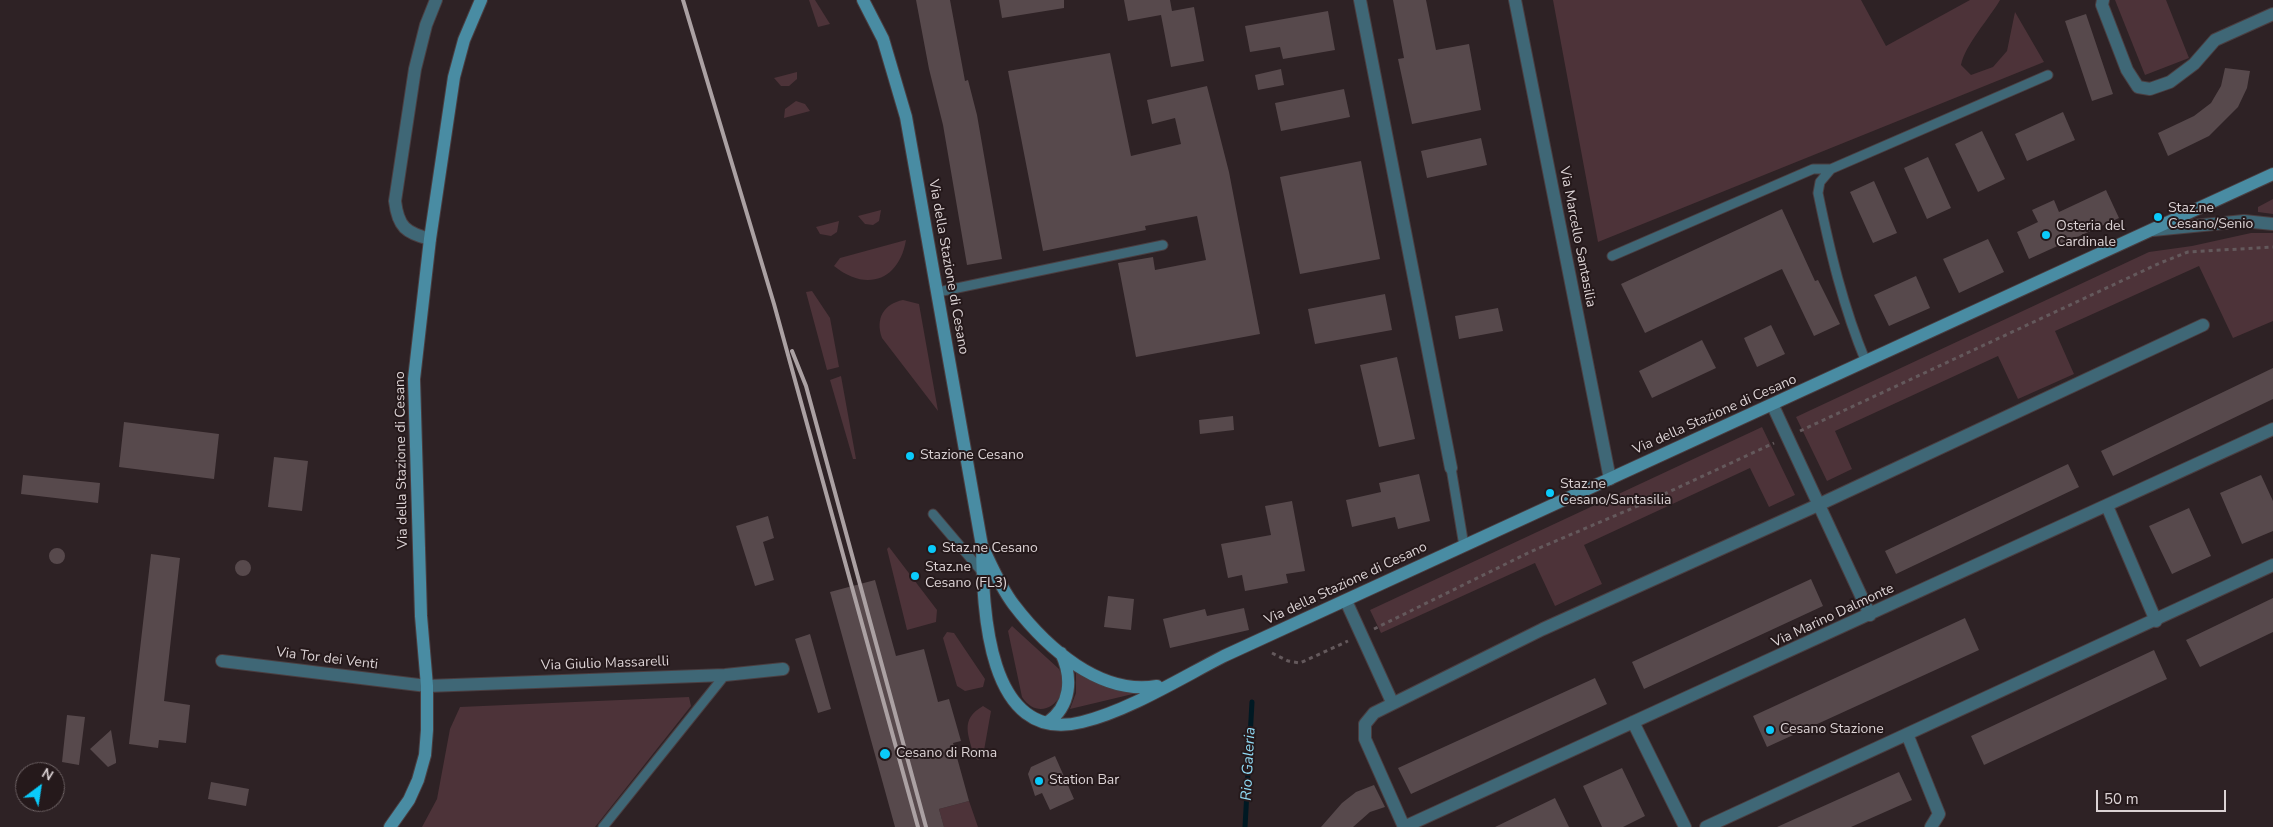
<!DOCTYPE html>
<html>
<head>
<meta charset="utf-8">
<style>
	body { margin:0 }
	#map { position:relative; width:2273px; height:827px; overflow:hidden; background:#2e2225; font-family:"Nunito Sans",sans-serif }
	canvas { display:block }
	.north { position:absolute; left:15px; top:762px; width:50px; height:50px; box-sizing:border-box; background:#25191b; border:1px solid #6e6365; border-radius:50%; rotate:31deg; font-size:14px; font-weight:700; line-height:20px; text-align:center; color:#dcd3d5 }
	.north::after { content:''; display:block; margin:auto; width:18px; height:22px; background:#0acafa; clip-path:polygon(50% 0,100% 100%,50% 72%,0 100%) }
	.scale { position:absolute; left:2096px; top:790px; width:130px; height:22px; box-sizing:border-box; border:2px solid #dcd3d5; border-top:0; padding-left:6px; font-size:15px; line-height:18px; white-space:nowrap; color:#dcd3d5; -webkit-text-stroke:4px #25191b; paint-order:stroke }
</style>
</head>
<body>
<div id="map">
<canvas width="2273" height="827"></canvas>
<div class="north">N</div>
<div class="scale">50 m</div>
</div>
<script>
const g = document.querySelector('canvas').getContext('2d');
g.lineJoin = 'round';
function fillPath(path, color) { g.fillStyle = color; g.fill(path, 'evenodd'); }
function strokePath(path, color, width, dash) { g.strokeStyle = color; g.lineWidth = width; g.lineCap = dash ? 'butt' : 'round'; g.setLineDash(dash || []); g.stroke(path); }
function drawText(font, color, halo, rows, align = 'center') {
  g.font = font + ' "Nunito Sans",sans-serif'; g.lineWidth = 4; g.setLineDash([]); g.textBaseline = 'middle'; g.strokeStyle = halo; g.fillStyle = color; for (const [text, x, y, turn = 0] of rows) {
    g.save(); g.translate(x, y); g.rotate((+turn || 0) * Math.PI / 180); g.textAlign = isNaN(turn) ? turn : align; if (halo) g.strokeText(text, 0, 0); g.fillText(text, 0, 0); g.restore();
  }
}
fillPath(new Path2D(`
	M809,0H815L830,24L818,27Z
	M1553,0H1861L1886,46L1970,0H2000C1989,19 1965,45 1961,65L1971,75L1993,67L2007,51L2015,12L2044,62L1598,242Z
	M2115,0H2166L2189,58L2145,75Z
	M797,72V79L789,86H781L774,78Z
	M796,101L805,104L810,111L784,118L785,109Z
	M2273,199V214L2258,212V207Z
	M881,210L879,221L873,225L865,224L858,216Z
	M839,221L837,232L831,236L820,234L816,227Z
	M2251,233H2273V321L2233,338L2199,266L2055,331L2074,374L2018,399L1998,356L1835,431L1852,469L1827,481L1796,417L2149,252L2192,246Z
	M906,240C899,281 866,292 834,266L840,258Z
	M812,291L830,318L839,367L827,370L806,292Z
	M903,300L919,304L938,411L882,338C875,318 884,304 903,300Z
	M841,376L856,459H853L830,380Z
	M1762,427L1795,495L1769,507L1750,468L1584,545L1602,584L1555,606L1535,563L1381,633L1370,610Z
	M889,547L937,610L936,622L907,630L887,549Z
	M1012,626L1059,669C1074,697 1041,726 1022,697L1008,631Z
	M947,632L954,633L985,679L983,687L965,691L957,686L943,638Z
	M1076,671L1137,693L1070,709L1076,693Z
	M689,697L691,706L595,827H422L437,799L450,729L460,707Z
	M983,706L991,711L983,756L978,760L974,757C969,735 959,720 983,706Z
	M969,801L978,827H944L939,809Z`), '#4d3339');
strokePath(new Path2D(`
	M1245,827L1252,702`), '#001923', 5);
fillPath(new Path2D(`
	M916,0H950L965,81L968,80L977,115L1002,259L967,265L943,125L929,69Z
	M999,0H1064V8L1002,18Z
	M1124,0H1170L1172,11L1194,7L1204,61L1171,67L1161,15L1128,21Z
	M1393,0H1426L1436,50L1469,44L1481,110L1412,124L1398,59L1404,58Z
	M1328,11L1335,50L1283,59L1280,47L1250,52L1245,26Z
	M2086,14L2113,94L2092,101L2065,21Z
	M1110,53L1131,156L1181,144L1175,118L1152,124L1147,100L1207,86L1229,172L1260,334L1136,357L1118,263L1153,257L1155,270L1206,260L1197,216L1145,226L1146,230L1043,251L1008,71Z
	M2225,68L2250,71L2247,88L2238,107L2209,136L2168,156L2158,133L2194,116L2211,103L2221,86Z
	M1281,69L1284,85L1258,90L1255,75Z
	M1344,89L1350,117L1281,131L1275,103Z
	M2063,112L2075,140L2027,161L2015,134Z
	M1982,131L2005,179L1978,192L1955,144Z
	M1481,138L1487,165L1427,178L1421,151Z
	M1928,157L1951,208L1927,219L1904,168Z
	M1361,161L1380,259L1300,274L1280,177Z
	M1874,181L1897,233L1873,243L1850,192Z
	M2106,190L2119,218L2029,259L2017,232L2038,222L2032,210L2054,200L2059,212Z
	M1782,209L1815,281L1818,280L1840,324L1814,336L1782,269L1645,333L1621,284Z
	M1988,239L2004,272L1959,293L1943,259Z
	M1916,276L1930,308L1889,326L1874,295Z
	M1385,294L1392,330L1315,344L1308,309Z
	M1498,308L1503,331L1459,339L1455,316Z
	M1771,325L1785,354L1757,367L1744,338Z
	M1702,340L1716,368L1652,398L1639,371Z
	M1397,357L1415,439L1379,447L1360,365Z
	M2273,368V399L2113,476L2101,451Z
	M1233,416L1234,430L1200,434L1199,420Z
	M124,422L219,434L214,479L119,467Z
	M274,457L308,461L302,511L268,507Z
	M2068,464L2079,487L1896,574L1885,551Z
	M1419,474L1430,521L1398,529L1395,517L1352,527L1346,500L1381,492L1379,483Z
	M23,475L100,483L98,503L21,494Z
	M2261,475L2273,501V531L2242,544L2220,493Z
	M1292,501L1305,571L1286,574L1288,583L1245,591L1242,575L1228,578L1221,544L1271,535L1265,506Z
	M2189,508L2211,556L2172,574L2149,526Z
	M768,516L774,538L763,542L774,580L755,586L736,526Z
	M49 556a8 8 0 1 1 16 0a8 8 0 1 1-16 0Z
	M151,554L180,558L164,701L190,705L186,743L159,740L158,748L129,744Z
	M235 568a8 8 0 1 1 16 0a8 8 0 1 1-16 0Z
	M1811,579L1823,606L1644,689L1632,662Z
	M875,580L896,656L924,649L938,702L949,699L961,741L953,743L969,801L939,809L944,827H895L830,592Z
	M1108,596L1134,599L1131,630L1104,627Z
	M2273,598V632L2200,667L2186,640Z
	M1244,608L1249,630L1170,648L1163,619L1205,609L1207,616Z
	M1965,618L1979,650L1767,747L1753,716Z
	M810,634L831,709L818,713L795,639Z
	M2154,650L2167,679L1984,765L1971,736Z
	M1595,678L1607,704L1411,794L1398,768Z
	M67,715L85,717L79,765L62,762Z
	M111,730L116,760V763L108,767L90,749Z
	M1055,756L1074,799L1050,810L1042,793L1035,796L1028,774L1031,767Z
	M1622,768L1645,816L1623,827H1602L1583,786Z
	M1899,772L1912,800L1851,827H1777Z
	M211,782L249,789L246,806L208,799Z
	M1374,785L1385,807L1370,812L1353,827H1321L1342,803L1356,792Z
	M1555,798L1569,827H1495Z`), '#57494c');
const lane = new Path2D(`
	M1831,169L1820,182L1818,193C1830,251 1843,307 1866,362
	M1612,256L1813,169H1831L2048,75
	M938,292L1163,245
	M1451,468L1464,546
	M933,514L983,573
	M603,827L725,675`);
const street = new Path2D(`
	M1360,0L1451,468
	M1515,0L1610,479
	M2103,0L2102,5L2127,70L2138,87L2150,89L2170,82L2194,64L2215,40L2273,14
	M2153,230L2244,221L2273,224
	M430,239C406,233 398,227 395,201L415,69L426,25L436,0
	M1773,406L1870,615
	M2107,506L2156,621
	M1346,601L1392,702
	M222,661L427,686L725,675L783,669
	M1633,722L1685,827
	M1907,734L1939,814L1931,827
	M1404,827L1365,739V724L1374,713L1543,629L1818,505L2203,325
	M1404,827L2273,429
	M1706,827L2273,565`);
const secondary = new Path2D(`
	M863,0L883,39L906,117L982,546C983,607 986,746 1082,722C1128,711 1181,678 1224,656L2273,174
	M984,550C993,569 1001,588 1014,605C1046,647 1100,696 1157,686
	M1047,723C1071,706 1073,678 1061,653
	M390,827L409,800L418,780L425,755L427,730V686L421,616L414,379L430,239L454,77L464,40L481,0`);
strokePath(lane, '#4a3e41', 11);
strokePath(street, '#4a3e41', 14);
strokePath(secondary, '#4a3e41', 14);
strokePath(new Path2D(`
	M1800,431L2160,263L2188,252L2273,247
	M1374,629L1530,552L1647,502L1774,443
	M1272,653L1288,661L1300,663L1348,641`), '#64595c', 3, [4, 4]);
strokePath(lane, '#3f6776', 9);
strokePath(street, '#3f6776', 12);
strokePath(secondary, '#498ca3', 12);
strokePath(new Path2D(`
	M683,0L774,304L918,827
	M792,351L806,386L926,827`), '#aba1a3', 4);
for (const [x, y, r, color] of [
	[2158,217,5,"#0acafa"],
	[2046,235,5,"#0acafa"],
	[910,456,5,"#0acafa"],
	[1550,493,5,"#0acafa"],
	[932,549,5,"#0acafa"],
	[915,576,5,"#0acafa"],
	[1770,730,5,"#0acafa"],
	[885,754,6,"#0acafa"],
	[1039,781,5,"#0acafa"]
]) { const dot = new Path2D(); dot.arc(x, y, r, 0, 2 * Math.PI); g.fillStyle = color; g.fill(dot); strokePath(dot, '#25191b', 2); }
drawText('14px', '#dcd3d5', '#25191b', [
	["Staz.ne",2168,209],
	["Cesano/Senio",2168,225],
	["Osteria del",2056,227],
	["Cardinale",2056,243],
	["Stazione Cesano",920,456],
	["Staz.ne",1560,485],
	["Cesano/Santasilia",1560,501],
	["Staz.ne Cesano",942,549],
	["Staz.ne",925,568],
	["Cesano (FL3)",925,584],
	["Cesano Stazione",1780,730],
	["Cesano di Roma",896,754],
	["Station Bar",1049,781]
], 'left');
drawText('14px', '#dcd3d5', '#25191b', [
	["Via Marcello Santasilia",1577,237,79],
	["Via della Stazione di Cesano",948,267,80],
	["Via della Stazione di Cesano",1715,415,-24],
	["Via della Stazione di Cesano",402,460,-91],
	["Via della Stazione di Cesano",1346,584,-25],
	["Via Marino Dalmonte",1833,616,-25],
	["Via Tor dei Venti",327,659,7],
	["Via Giulio Massarelli",605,664,-2]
]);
drawText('italic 15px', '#91dbf6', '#25191b', [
	["Rio Galeria",1249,764,-87]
]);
</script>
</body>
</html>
